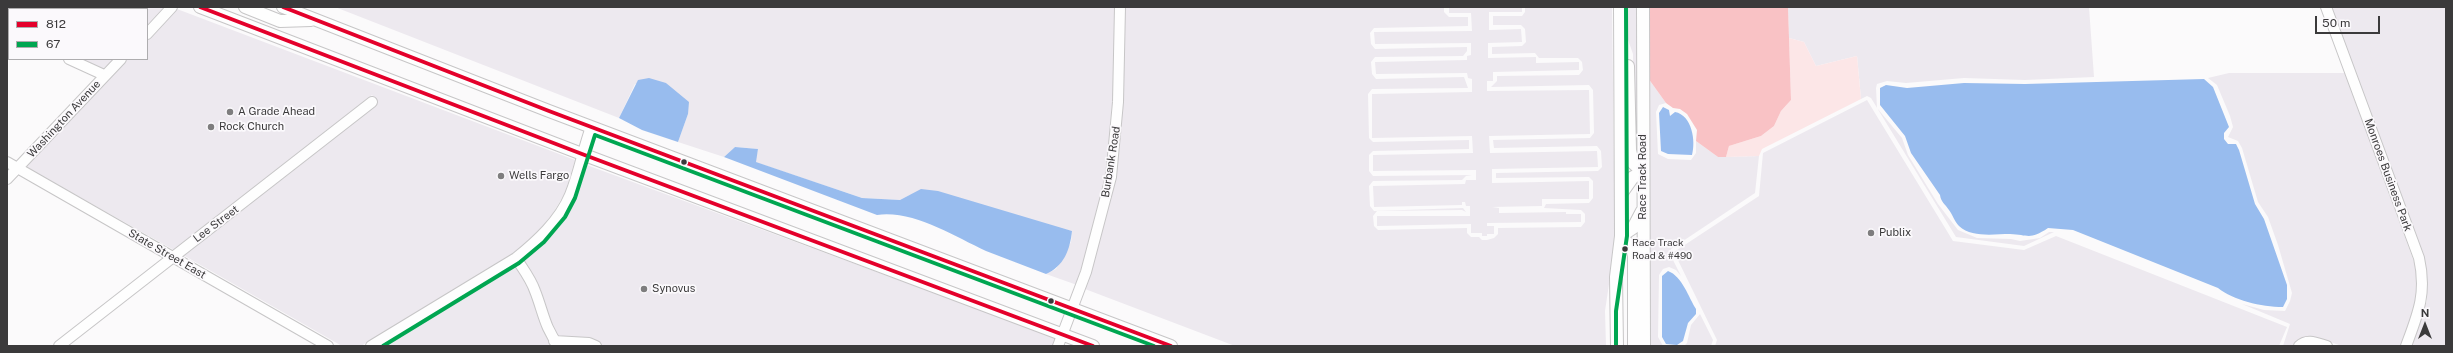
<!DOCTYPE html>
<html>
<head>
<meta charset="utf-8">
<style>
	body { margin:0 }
	#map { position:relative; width:2453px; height:353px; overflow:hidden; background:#fbfafb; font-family:"Public Sans",sans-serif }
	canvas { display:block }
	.frame { position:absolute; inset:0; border:8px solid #3b3a3b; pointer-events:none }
	.legend { position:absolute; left:8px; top:8px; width:140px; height:52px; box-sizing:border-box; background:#fbf9fc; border:1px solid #aeadaf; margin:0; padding:5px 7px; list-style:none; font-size:12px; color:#3b3a3b }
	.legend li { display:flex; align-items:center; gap:8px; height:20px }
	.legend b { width:20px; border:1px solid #aeadaf }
	.north { position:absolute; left:2405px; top:305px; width:40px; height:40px; -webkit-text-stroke:3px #fbf9fc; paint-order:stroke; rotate:0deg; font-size:11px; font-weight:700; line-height:16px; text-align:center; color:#3b3a3b }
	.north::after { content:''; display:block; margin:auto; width:14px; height:18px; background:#3b3a3b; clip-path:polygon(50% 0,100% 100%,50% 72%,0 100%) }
	.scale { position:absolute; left:2315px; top:16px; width:65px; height:18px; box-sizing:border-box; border:2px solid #3b3a3b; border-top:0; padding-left:5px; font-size:12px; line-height:14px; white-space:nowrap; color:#3b3a3b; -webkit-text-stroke:3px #fbf9fc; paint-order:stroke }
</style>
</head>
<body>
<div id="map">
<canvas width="2453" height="353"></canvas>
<div class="frame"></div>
<ul class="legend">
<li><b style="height:5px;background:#e4002b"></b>812</li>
<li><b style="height:5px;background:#00a651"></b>67</li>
</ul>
<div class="north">N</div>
<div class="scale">50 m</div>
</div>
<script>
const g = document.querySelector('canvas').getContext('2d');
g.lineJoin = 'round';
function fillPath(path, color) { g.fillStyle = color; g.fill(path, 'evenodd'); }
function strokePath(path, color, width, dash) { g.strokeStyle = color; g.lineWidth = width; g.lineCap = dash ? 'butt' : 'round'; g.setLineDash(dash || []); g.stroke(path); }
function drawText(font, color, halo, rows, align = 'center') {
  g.font = font + ' "Public Sans",sans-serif'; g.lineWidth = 3.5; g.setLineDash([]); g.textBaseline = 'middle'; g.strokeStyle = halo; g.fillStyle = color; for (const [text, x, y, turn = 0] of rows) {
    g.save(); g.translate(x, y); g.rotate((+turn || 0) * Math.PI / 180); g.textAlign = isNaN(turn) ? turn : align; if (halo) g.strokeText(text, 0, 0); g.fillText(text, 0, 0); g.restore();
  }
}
fillPath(new Path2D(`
	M7,7H166L147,27V9H9V25H7Z
	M335,7H1115V69L1106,176L1077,285L1046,274L1056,269L1071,242L1072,231L910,195L900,200L862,198L755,162L758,149L735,147L724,157L678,142L688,114L666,83L635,84L619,118Z
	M1124,7H1444V12L1449,17H1468V26L1374,28L1370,33L1371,44L1375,49L1467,47V51L1463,56L1375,57L1371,62L1372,74L1376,79L1464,77L1468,88L1372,89L1368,94L1369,138L1373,142L1469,140V149L1373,151L1369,155V171L1373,176L1472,175L1466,176L1462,180L1373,181L1369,186L1370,206L1374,211L1463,208L1466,212L1462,210L1377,211L1373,216L1374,226L1378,230L1467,228V233L1471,237H1479L1482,240H1487L1494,238L1498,234V228L1581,227L1585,222V214L1581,210L1544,208L1546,204L1589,203L1593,198V181L1589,177L1496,178V173L1598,171L1602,167L1601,151L1597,146L1494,148L1493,140L1590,138L1594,133L1593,90L1589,85L1491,87L1497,81V76L1579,75L1583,70L1582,62L1578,58H1539L1535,53L1492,54V47L1522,46L1526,42L1525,29L1521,25H1493V16H1522L1525,12V7H1612L1615,244L1605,311L1606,346H1235L1085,289L1115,178L1123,102Z
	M1449,7H1522V12H1489V30L1521,29L1522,42L1488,43V58L1536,57V63L1579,62V70L1493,72V81H1487V91L1589,90L1590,134L1489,136L1490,153L1597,151L1598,167L1492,169V183L1589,181V199H1542V206L1492,207L1499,208V213L1566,212V214H1581V222L1487,223V226H1494V234H1487V236H1482V233H1471V224L1377,226V216H1470V206H1466L1465,202H1462V205L1374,207L1373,186L1465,184L1466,180H1476V170L1373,171V155L1473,153L1472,136L1372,138V94L1472,92V79L1468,78L1467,73L1376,74L1375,62L1467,60V56L1471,55V43L1375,44L1374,32L1472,31L1471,13H1449Z
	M1625,7H1639V162L1634,150L1633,54L1625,31Z
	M1788,7H2089L2094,77L2025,80L1964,78L1906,83L1887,81L1877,84L1876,88L1877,108L1902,138L1908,155L1938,204L1958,230L1977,238L2011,239L2020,241L2040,238L2049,232H2054L2024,246L1956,237L1871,98L1867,96L1861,99L1857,56L1816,66L1804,42L1789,38Z
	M2331,7H2446V346H2411L2427,301V271Z
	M177,9L575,160L565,193L547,223L531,240L513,254L361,346H342L183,255L378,103L372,95L174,250L26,167L128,59H147V40Z
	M81,59H114L103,69Z
	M2229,73H2345L2418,273V298L2401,346H2342L2312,336L2302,338L2292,346H2283L2290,324L2242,304L2264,310L2285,311L2290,301L2292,293L2278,245L2268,217L2258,202L2242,148L2238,141L2228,137L2233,127L2230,116L2217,85L2208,78Z
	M1648,78L1666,103L1659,105L1656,112L1658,154L1668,159L1691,160L1696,153V141L1718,157L1759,156L1755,193L1671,249L1670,254L1681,276L1676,270L1669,267L1663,269L1659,275L1658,337L1663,346H1648Z
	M1867,100L1953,241L2024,250L2056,236L2287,327L2279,346H1715L1717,340L1674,252L1759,196L1763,153Z
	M584,164L1056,338L1053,346H601L597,341L589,338L557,336L539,289L522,259L554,229Z
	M514,265L523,276L531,293L542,327L550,345L553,346H380Z
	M1700,314L1713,340L1711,346H1684L1687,343L1691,325Z`), '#ede9ef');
fillPath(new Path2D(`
	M1789,38L1804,42L1816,66L1857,56L1861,99L1762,149L1759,156L1726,157L1729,146L1761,136L1774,126L1781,111L1791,100Z`), '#fce6e7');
fillPath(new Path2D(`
	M1648,7H1788L1791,100L1781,111L1774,126L1761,136L1729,146L1726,157H1718L1696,141L1697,130L1687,114L1680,109L1673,108L1666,103L1648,78Z`), '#f9c2c5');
fillPath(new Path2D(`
	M649,78L666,83L689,102L688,114L678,142L642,130L619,118L638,80Z
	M2204,79L2213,87L2229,127L2224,133V139L2228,144H2236L2239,150L2255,204L2264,219L2287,285V299L2283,307C2261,307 2233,300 2218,288L2073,230L2048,228C2030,240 2029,235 2010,234C1994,234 1972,238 1959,226C1954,221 1953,215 1949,210C1945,204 1941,202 1940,195L1911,153L1905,136L1880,105V88L1886,85L1907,88L1964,83L2025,84Z
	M1663,107L1669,110L1670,116L1675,112C1692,115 1696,141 1692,155L1668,154L1661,151L1659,113Z
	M735,147L758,149L756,162L862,198L900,200L921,189L938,191L1072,231C1070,250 1064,266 1046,274C1026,266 1006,259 986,251C953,236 914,210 877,215L724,157Z
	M1668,271C1682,276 1689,298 1696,309V314L1688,323L1683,341L1677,345L1666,344L1662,337V276Z`), '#98bcee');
const minor = new Path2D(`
	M2326,7L2419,258C2427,293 2418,314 2406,346
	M7,30L9,31
	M147,34L172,7
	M69,59L104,75
	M7,162L328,346
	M7,179L121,59
	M516,258C523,269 531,279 535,291C543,311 545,329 559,346
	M554,341L589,343L596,346
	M59,346L372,102
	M371,346L516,258C537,241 559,221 570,195C579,173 583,149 591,127
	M1058,346L1086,272L1111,177L1118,102L1120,7
	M2299,346C2307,338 2317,343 2327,346`);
const major = new Path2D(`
	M200,7L582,154L1093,346
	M245,7L280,21L311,20
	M283,7L549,111L1171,346
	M1643,7L1644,346
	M1628,66L1630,150L1633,163L1643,172
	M1621,194L1633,177L1643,172
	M1621,236L1632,248L1634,256V346
	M1621,236L1633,228L1642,211
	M1617,346L1616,277L1621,236L1620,7`);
strokePath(minor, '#c7c6c7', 12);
strokePath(major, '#c7c6c7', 14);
strokePath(minor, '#fefefe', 10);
strokePath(major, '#fefefe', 12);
strokePath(new Path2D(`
	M200,7L582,154L1093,346
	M283,7L549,111L1171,346`), '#e4002b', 4);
strokePath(new Path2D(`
	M383,346L519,263L544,242L565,217L575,198L595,135L1154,346
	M1616,346V311L1627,236L1626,7`), '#00a651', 4);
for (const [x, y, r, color] of [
	[230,112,4,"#7e7d7e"],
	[211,127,4,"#7e7d7e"],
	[684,162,3.5,"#3b3a3b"],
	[501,176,4,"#7e7d7e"],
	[1871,233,4,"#7e7d7e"],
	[1625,249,3.5,"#3b3a3b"],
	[644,289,4,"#7e7d7e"],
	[1051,301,3.5,"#3b3a3b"]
]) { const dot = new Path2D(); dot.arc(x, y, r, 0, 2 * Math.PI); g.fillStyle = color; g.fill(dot); strokePath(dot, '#fbf9fc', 1.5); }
drawText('10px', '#3b3a3b', '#fbf9fc', [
	["Race Track",1632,243],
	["Road & #490",1632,256]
], 'left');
drawText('11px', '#3b3a3b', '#fbf9fc', [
	["A Grade Ahead",238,112],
	["Rock Church",219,127],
	["Wells Fargo",509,176],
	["Publix",1879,233],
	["Synovus",652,289]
], 'left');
drawText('11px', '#3b3a3b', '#fbf9fc', [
	["Washington Avenue",64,119,-47],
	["Burbank Road",1111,162,-81],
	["Monroes Business Park",2388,175,70],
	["Race Track Road",1643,177,-90],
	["Lee Street",216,224,-37],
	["State Street East",167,254,30]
]);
</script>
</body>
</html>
